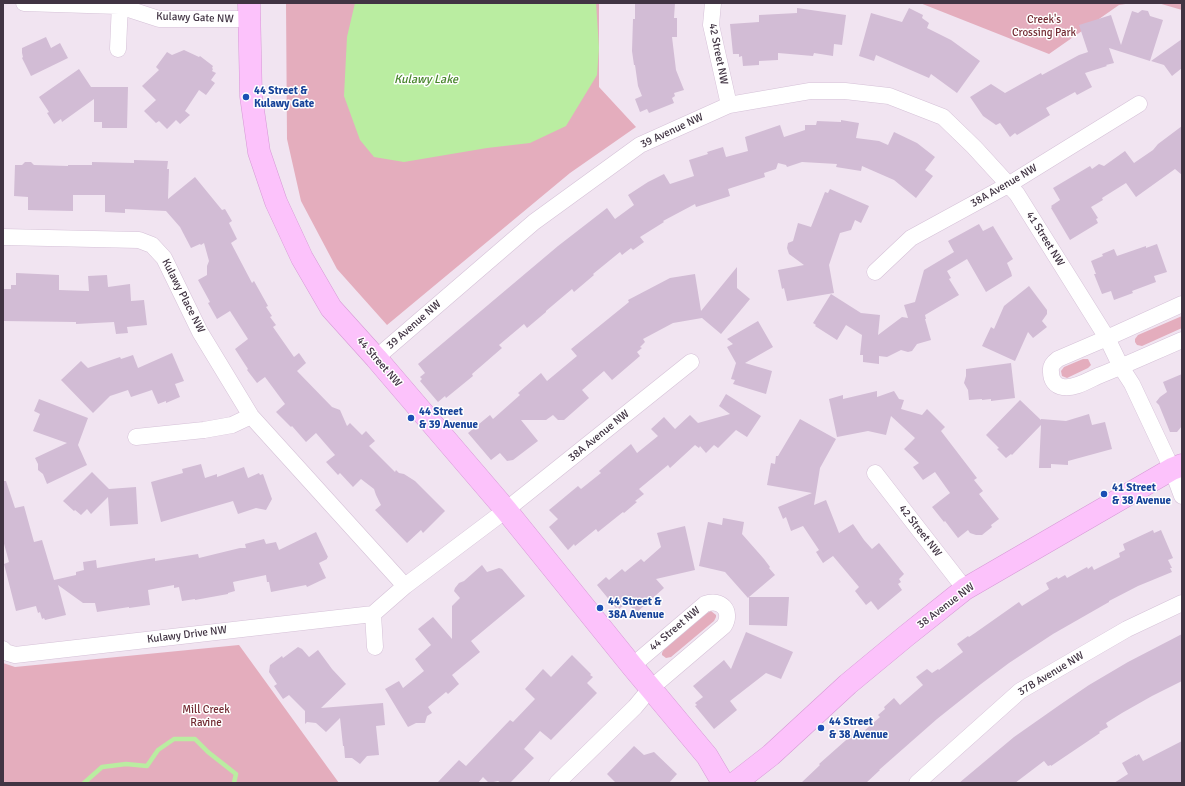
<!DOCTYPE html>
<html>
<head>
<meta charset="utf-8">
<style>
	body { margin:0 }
	#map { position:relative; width:1185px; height:786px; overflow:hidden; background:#f1e4f1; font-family:Signika,sans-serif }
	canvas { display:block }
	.frame { position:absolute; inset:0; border:4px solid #413443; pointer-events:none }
</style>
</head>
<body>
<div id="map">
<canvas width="1185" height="786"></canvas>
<div class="frame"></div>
</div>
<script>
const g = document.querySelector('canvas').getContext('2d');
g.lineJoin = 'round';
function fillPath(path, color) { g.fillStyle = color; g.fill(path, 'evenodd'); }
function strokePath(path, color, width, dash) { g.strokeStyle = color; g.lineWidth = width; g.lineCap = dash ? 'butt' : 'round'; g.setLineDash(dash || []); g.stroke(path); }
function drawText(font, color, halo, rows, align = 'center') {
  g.font = font + ' Signika,sans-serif'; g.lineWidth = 3; g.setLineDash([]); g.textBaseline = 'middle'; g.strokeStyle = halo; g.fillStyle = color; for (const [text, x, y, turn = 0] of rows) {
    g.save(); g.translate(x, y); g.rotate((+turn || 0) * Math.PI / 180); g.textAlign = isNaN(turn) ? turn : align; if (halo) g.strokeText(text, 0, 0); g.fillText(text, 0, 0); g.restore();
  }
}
fillPath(new Path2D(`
	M286,3H599V87L636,127L570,173L387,325L337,269L301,201L287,139Z
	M920,3H1132L1119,5L1049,54Z
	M1158,3H1182V10Z
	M1182,316V328L1142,346L1137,345L1135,342V339L1138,335Z
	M1083,359H1088L1091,365L1088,368L1067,378L1062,376L1061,371L1064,367Z
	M711,611L716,615V617L714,621L671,657L666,658L662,655V653L664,649L707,613Z
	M239,645L339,783H3V663L15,667Z`), '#e4adbd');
fillPath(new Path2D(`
	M355,3H596L599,48L597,75L566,126L530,143L487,148L404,162L374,157L360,140L344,96L347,37Z`), '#baeda1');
strokePath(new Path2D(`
	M84,783L102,767L126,764L147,766L158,750L174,739H195L208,752L236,774L234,783`), '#baeda1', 4.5);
fillPath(new Path2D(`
	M635,3H675L674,18H677V37H672L676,70L684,90L674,93L675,96L672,98L674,103L649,113L647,109L640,112L635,99L642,96L638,86L635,65H634L632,51L633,19H635Z
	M797,8L846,15L842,45L834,44L833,56L814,53L813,56L778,53V60L759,61V65L743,66L742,56L739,57V54H733L730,24L759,22V15L797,13Z
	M909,8L923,15L922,18L929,23L927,28L951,40L980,61L957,93L931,74L929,78L876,55L874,61L859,56L871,13L902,22Z
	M1142,10L1148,11L1150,16L1163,20L1150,61L1109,48L1114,63L1106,65L1107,66L1085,73L1092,87L1077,95L1075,92L1046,108L1050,115L1017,135L1015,133L1010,137L1000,123L996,125L983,116L970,97L991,84L1005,93L1041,73L1042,75L1079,55L1088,52L1079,25L1111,15L1121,45L1132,11L1138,13Z
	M46,37L51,48L60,43L68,58L31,76L22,58L23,57L22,53V48Z
	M1182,39V68L1172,76L1164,65L1151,61Z
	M184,50L199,57L200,56L213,66L212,68L213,69L212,71L216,73L211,80L215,83L206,95L199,90L185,111L190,115L180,124L176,120L167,129L159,121L156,123L144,111L156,100L142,86L159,70L156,67L167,52L172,55Z
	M79,69L91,87H128L127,128H102V122H94V99L62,122L61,119L54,124L47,113L49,112L39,97Z
	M841,120L859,123L856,138L879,141L888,145L894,132L917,143L935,157L925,170L933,176L916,198L894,180L862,166L861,171L836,167L837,164L802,162L787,167L786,165L778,163L776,169L764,173L765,177L728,189L730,196L696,207L695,204L663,221L664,222L640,237L644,242L633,250L631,248L622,255L620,252L593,274L594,275L574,292L572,289L546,311V312L527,328L524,324L499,345L502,348L472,374L473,376L446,398L445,396L438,402L420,381L422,379L420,377L425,373L418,364L558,246L589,222L607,208L615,219L634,205L628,195L648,182L664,174L670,184L694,176L689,160L708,154L707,152L723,147L726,157L748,151L745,137L780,125L784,137L805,130V125H816L817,121L841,122Z
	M1182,126V175L1175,169L1136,197L1126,183L1102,198L1103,200L1091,207L1098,218L1096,219L1098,223L1070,240L1051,208L1052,207L1051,206L1060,200L1053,188L1090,166L1092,169L1099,164L1104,166L1125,151L1134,163L1153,150L1158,144Z
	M134,160L168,161L167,169H169L168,199L195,177L222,210L225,209L232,221L229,223L237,239L231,243L252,283L254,281L268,306L266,307L272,316L270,317L276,325L273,327L294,357L299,353L306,363L297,371L332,407L340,410L347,426L350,423L362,435L366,431L375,441L369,446L395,472L396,470L399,473L404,474L415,481L445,511L423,533L421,530L407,543L375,510L381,505L376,495L374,489L361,479L353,487L340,473L338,475L326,462L335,455L316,433L306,442L292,426L291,427L276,412L285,404L265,377L257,383L247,370L248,369L235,349L248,339L230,311L217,319L208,303L210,302L198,280L207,275V266L209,261L204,243L201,245L200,244L191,248L180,227L166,211L125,209V213L105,212V195H73V211L28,210V197L14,196L15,165H22L25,162H31L34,165L68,166V165H92V162L134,163Z
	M830,189L869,206L861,223L855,220L851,230L840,233L829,265L834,293L787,301L784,288L782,289L778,270L804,265L789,254L787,248L788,243L793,241L798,223L811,227L825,192L828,193Z
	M979,224L983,231L993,226L1013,259L1007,263L1011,272L1012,276L986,292L967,259L947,271L951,278L949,279L959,295L925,315L926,319H925L931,340L917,344L912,351L908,352L901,350L887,357L879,356V364L863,362V355H860L862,335L846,325L837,340L815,326L816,325L813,323L831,294L861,313L880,315L878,335L902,317L908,318L904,305L915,302L924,270L954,252L948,241Z
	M1157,244L1167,272L1154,276L1156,282L1132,291L1133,293L1114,300L1111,291L1102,294L1094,274H1096L1091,261L1103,256L1102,254L1114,249L1117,256L1146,246V248Z
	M737,267V288L750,299L721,334L702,318L673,323L643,339L645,342L640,347L642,348L637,352L640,356L612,380L604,371L582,390L589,398L564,420H558L553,415L546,420H521L538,441L513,460L507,461L500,453L491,460L468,433L490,415L493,419L520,395L518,393L541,373L547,381L577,356L571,349L629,302L628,300L670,278L695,274L701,311Z
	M16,273L59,275V290L89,291L88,276L107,275L108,287L130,284L131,301L144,300L147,325L127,327L128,333L116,334L114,322L76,324V322L3,321V289H11V285H16Z
	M1029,286L1047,310V314L1042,321L1047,327L1033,338L1028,332L1015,361L982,346L991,327L994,329L1004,306Z
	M758,321L773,347L745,363L772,371L766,394L733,384L735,380L731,379L736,363L727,347L733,344L727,339Z
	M172,353L184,381L175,384L180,397L166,403V401L158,404L152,390L131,397L128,390L110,396L93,413L61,380L81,361L88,368L120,357L121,359L133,355L138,368Z
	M1011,363L1015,398L991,401V399L982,400V399L969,400L968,390L964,383L966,376V369Z
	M1182,374V426L1177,432H1170L1159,405L1156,402L1160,397L1167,392L1163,382Z
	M877,391V397L894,391L899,399L904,400L901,409L922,415L927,409L945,427L941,431L977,478L974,480L983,491L979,494L999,519L991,525L992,527L982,535H976L970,533L968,530L958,538L945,521L944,522L932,507L950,493L935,472L923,480L913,467L919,463L904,449L915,438L891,416L886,435L868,431L837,437L829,399L843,395V399Z
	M726,394L761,416L747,437L736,430L718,448L714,445L706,453L700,446L699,448L695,445L670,468L668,465L639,489L644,494L635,501L637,502L624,513L623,512L598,532L596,529L575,546L574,544L568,550L549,527L558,519L549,510L578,486L581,489L601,473L599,471L631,444L637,453L658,436L651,429L664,417L675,429L690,415L698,423L730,414L719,406Z
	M39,399L88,418L78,445L87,465L47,484L43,474L38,470V464L35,458L67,443L33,431L40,414L34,411Z
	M1020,400L1041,420V419L1066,421L1089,414L1092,425L1105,422L1112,449L1068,461V465L1051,464V468H1039L1041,425L1012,455L1011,454L1006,458L997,449L999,448L986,435Z
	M800,419L836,439L820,468L814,505L826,500L839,533L853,524L864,540L872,549L879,543L904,574L899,579L901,582L898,584L902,590L878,610L871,601L866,605L855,591L859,587L833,556L823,563L816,552L819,550L803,526L791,531L786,517L783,519L778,507L812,493L767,485L771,463L775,464L776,456H778Z
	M201,464L205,478L217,474V477L244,467L248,478L259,473L260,475L263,474L272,499L266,510L256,508L238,514L233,501L161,522L151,482L183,473L182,469Z
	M92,472L109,489L136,487L138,524L110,526L108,497L91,514L87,509L81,515L75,510L74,511L63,501Z
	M3,481H6L15,508L24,506L34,542L42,540L54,580L76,575V572L84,570L83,562L96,560L97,568L155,558V561L198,554L199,558L240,548H246L245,544L264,539L266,544L276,542L279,550L316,532L328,557L327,558V559L319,563L326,578L307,587L306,585L271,592L269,582H267L266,575L233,582L235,591L228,593V594L195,600V599L182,601L179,587L174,588V585L148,590L150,605L129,608V607L97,612L95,603H83L58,585L66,615L45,620L44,618L42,619L40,612L38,613L36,606L16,611L4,564L9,562L3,540Z
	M723,518L744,522L742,534L764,559L770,567L769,568L775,575L749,597H789L787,626L749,625V597L748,598L725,572L699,566L708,522L722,525Z
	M685,526L695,570L656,579L664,588L636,613L628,603L625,606L624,605L619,609L618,607L616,608L597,585L606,577L609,580L622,569L625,572L641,559L644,562L661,547L657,533Z
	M1153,530L1154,533L1161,530L1173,558L1168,560L1172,568H1170L1172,572L1138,586L1109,601V602L1053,634L1009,663L981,684L937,719L879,770H880L866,783H801L820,765L819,764L854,733L857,737L880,717L878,715L885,709L884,707L894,698L900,705L923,685L916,677L927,669L932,673L938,669L939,670L963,652L957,644L968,636L969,637L975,633L1019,602L1022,606L1049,589L1046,583L1057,577L1058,579L1065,575L1067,578L1087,567L1088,569L1092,566L1094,570L1120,557L1119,553L1125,550L1123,544Z
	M482,565L487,572L499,568L502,569L525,596L471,641L480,652L452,675L459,684L448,694L446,692L428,707L432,713L427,716L425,723H416L408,727L385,689L399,681L403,688L424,671L415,659L431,645L418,629L433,617L452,639V606L460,598L454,591L455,588L459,583L464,581Z
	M746,632L793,652L781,679L766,673L730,701L737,710L714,729L695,706L697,705L695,703L703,697L693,686L724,660L731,669Z
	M1182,634V681L1152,696L1122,713L1106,723L1108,727L1099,732L1100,733L1051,766V765L1048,766L1044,761L1015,783H959L1014,737L1061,704L1089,685L1128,662Z
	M298,647L302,649L309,657L318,650L332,669L346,684L321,708L383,703L385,725L376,726L379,755L367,756L360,764L352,758H345L344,746H343L340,718L326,732L316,723L307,722L305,724V711L289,695L283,699L274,686L277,684L269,672L270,665L282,656L283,658Z
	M572,655L591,674L590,675L593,677L587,683L597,693L551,740L540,731L524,749L534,758L510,783H501L498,781L489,783L483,777L478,783H437L459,760L466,766L510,720L513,722L535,699L525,689L543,669L551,677Z
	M1182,741V783H1114L1128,774L1122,763L1136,755V756L1139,754L1143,761Z
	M634,746L644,755L654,752L677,774L669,783H616L607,774Z`), '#d2bcd5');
const street = new Path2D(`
	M24,3L119,6L159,19H249
	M713,3L711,25L729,105
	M118,49L120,3
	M3,237L139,240L152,245L164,258L200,332L251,416L405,586
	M875,272L911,238L1008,185L1139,104
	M1182,304L1107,338L1058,359C1053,363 1050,366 1051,372C1051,380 1055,386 1063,387C1074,389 1087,381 1098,376C1126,365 1154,352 1182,340
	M376,358L534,222L640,145L729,105L810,91H845L889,96L943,117L974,147L1017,194L1107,338L1121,367L1132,384L1172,469L1182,496
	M136,437L204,430L232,425L251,416
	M875,473L965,589
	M373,614L375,647
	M3,649L5,652L15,655L373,614L405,586L506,510L691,362
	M557,783L635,707L650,689L724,626C733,611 721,598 705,604L632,666
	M917,783L1020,691L1127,629L1182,603`);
const secondary = new Path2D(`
	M249,3L251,96L259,152L276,202L302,258L331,308L376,358L506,510L632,666L707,756L723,783
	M735,783L771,755L848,684L906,636L965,589L1172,469L1182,465`);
strokePath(street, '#d5c1d7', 17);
strokePath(secondary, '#d699d6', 23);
strokePath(street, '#fff', 16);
strokePath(secondary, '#fcc2fb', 22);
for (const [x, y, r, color] of [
	[246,97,4,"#1a4fb4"],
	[411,418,4,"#1a4fb4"],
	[1104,494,4,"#1a4fb4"],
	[600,608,4,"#1a4fb4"],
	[821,728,4,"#1a4fb4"]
]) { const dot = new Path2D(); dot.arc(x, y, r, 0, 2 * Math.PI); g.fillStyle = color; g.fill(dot); strokePath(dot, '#fff', 1.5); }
drawText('11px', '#413443', '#fff', [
	["Kulawy Gate NW",195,18,2],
	["42 Street NW",718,54,79],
	["39 Avenue NW",672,131,-25],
	["38A Avenue NW",1004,186,-30],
	["41 Street NW",1045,239,58],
	["Kulawy Place NW",183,296,63],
	["39 Avenue NW",414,325,-41],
	["44 Street NW",379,362,49],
	["38A Avenue NW",599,436,-39],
	["42 Street NW",920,531,52],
	["38 Avenue NW",946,606,-37],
	["44 Street NW",675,629,-40],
	["Kulawy Drive NW",187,635,-7],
	["37B Avenue NW",1051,674,-31]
]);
drawText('11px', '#722a32', '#fff', [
	["Creek's",1044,20],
	["Crossing Park",1044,33],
	["Mill Creek",206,710],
	["Ravine",206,723]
]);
drawText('bold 11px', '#164399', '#fff', [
	["44 Street &",254,91],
	["Kulawy Gate",254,104],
	["44 Street",419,412],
	["& 39 Avenue",419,425],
	["41 Street",1112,488],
	["& 38 Avenue",1112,501],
	["44 Street &",608,602],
	["38A Avenue",608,615],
	["44 Street",829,722],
	["& 38 Avenue",829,735]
], 'left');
drawText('italic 12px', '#46842a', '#fff', [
	["Kulawy Lake",426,80]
]);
</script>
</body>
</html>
